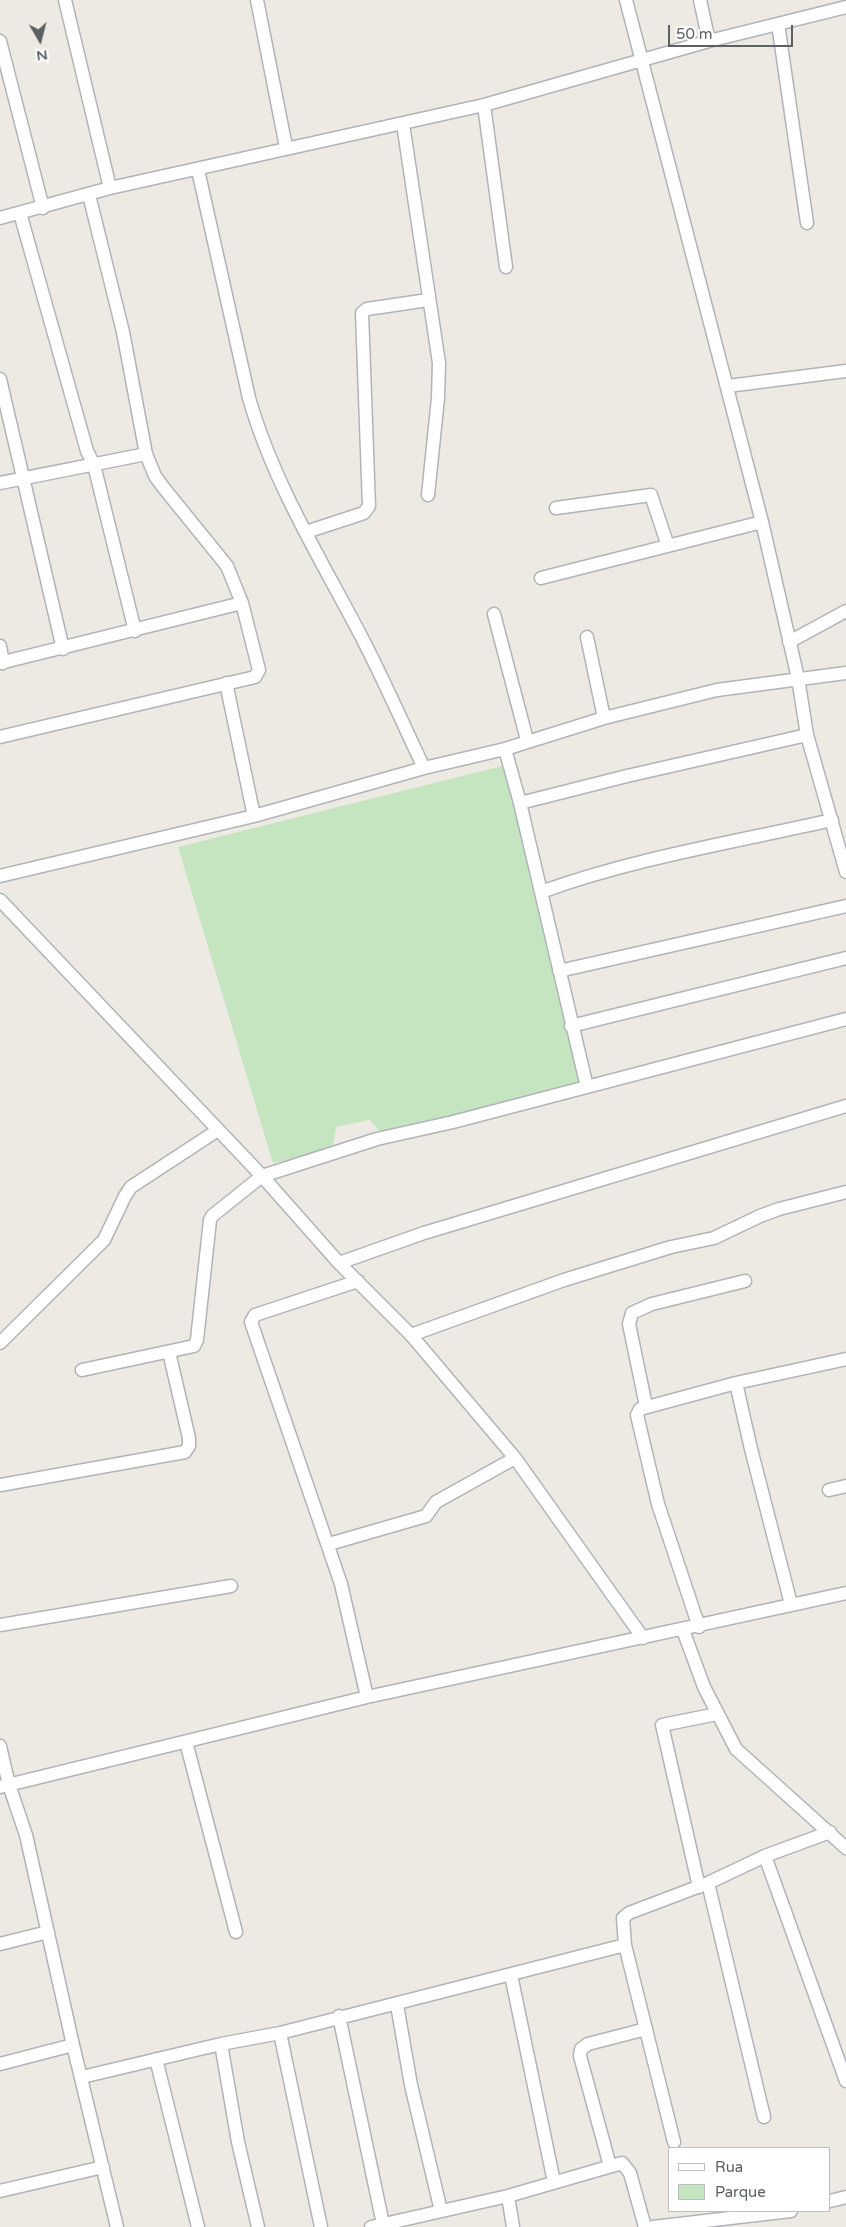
<!DOCTYPE html>
<html>
<head>
<meta charset="utf-8">
<style>
	body { margin:0 }
	#map { position:relative; width:846px; height:2227px; overflow:hidden; background:#edeae3; font-family:"Varela Round",sans-serif }
	canvas { display:block }
	.legend { position:absolute; left:668px; top:2147px; width:162px; height:65px; box-sizing:border-box; background:#fff; border:1px solid #bdbfc1; margin:0; padding:6px 9px; list-style:none; font-size:15px; color:#5b6063 }
	.legend li { display:flex; align-items:center; gap:10px; height:25px }
	.legend b { width:25px; border:1px solid #bdbfc1 }
	.north { position:absolute; left:15px; top:15px; width:50px; height:50px; -webkit-text-stroke:4px #fff; paint-order:stroke; rotate:172deg; font-size:14px; font-weight:700; line-height:20px; text-align:center; color:#5b6063 }
	.north::after { content:''; display:block; margin:auto; width:18px; height:22px; background:#5b6063; clip-path:polygon(50% 0,100% 100%,50% 72%,0 100%) }
	.scale { position:absolute; left:668px; top:25px; width:125px; height:22px; box-sizing:border-box; border:2px solid #5b6063; border-top:0; padding-left:6px; font-size:15px; line-height:18px; white-space:nowrap; color:#5b6063; -webkit-text-stroke:4px #fff; paint-order:stroke }
</style>
</head>
<body>
<div id="map">
<canvas width="846" height="2227"></canvas>
<ul class="legend">
<li><b style="height:6px;background:#fff"></b>Rua</li>
<li><b style="height:14px;background:#c5e4c0"></b>Parque</li>
</ul>
<div class="north">N</div>
<div class="scale">50 m</div>
</div>
<script>
const g = document.querySelector('canvas').getContext('2d');
g.lineJoin = 'round';
function fillPath(path, color) { g.fillStyle = color; g.fill(path, 'evenodd'); }
function strokePath(path, color, width, dash) { g.strokeStyle = color; g.lineWidth = width; g.lineCap = dash ? 'butt' : 'round'; g.setLineDash(dash || []); g.stroke(path); }
fillPath(new Path2D(`
	M506,765L581,1084L382,1134L370,1120L336,1127L332,1150L273,1163L178,847Z`), '#c5e4c0');
const minor = new Path2D(`
	M65,0L110,188
	M257,0L286,147
	M626,0L762,522L798,678L807,735L846,872
	M700,0L709,41
	M778,24L807,223
	M0,41L43,208
	M484,105L506,267
	M403,124L439,363L438,398L428,495
	M198,170L249,398C273,482 320,558 360,634C383,678 403,724 424,768
	M20,213L87,451L94,465L135,631
	M0,218L110,188L484,105L709,41L846,7
	M0,379L63,649
	M728,386L846,371
	M0,483L146,454
	M556,508L651,495L668,546
	M306,532L364,513L369,506L362,313L367,309L428,300
	M541,578L762,522
	M494,614L527,740
	M587,637L604,718
	M789,642L846,611
	M0,646L3,663
	M0,663L242,603
	M226,683L254,816
	M0,737L255,677L259,670L242,603L227,566L163,487L155,476L146,454L123,332L89,195
	M505,749L520,803L587,1087
	M520,803L627,776L807,735
	M0,876L254,816L424,768L505,749L604,718L717,690L846,673
	M541,892C635,858 735,842 832,820
	M0,900L262,1176L339,1263L411,1335L515,1458L643,1638
	M559,971L846,906
	M571,1026L846,958
	M339,1263L424,1233L846,1106
	M358,1281L255,1315L251,1322L341,1584L367,1697
	M411,1335L564,1280L671,1247L714,1238L760,1216L779,1209L846,1192
	M0,1343L104,1240L125,1196L131,1187L218,1130
	M82,1370L194,1346L197,1340L210,1220L212,1216L262,1176L377,1139L453,1122L846,1019
	M736,1383L751,1449L791,1604
	M646,1406L629,1324L632,1313L652,1304L745,1281
	M0,1485L185,1452L189,1446V1438L169,1352
	M829,1490L846,1486
	M329,1544L426,1516L436,1502L515,1458
	M0,1625L231,1586
	M699,1627L658,1504L637,1415L640,1409L736,1383L846,1359
	M683,1630L704,1687L736,1749L846,1848
	M186,1742L236,1932
	M0,1746L9,1785L26,1835L73,2045L117,2227
	M0,1787L367,1697L846,1593
	M765,1856L846,2081
	M708,1883L764,2117
	M699,1887L662,1725L717,1714
	M0,1944L48,1932
	M511,1975L554,2182
	M397,2005L411,2085L441,2211
	M339,2016L383,2224
	M280,2033L321,2227
	M221,2044L238,2142L258,2227
	M156,2059L198,2227
	M0,2064L73,2045
	M82,2077L221,2044L280,2033L625,1945
	M674,2142L625,1945L623,1918L629,1913L708,1883L765,1856L830,1832
	M610,2166L580,2056L581,2049L588,2044L646,2029
	M0,2191L103,2167
	M508,2196L513,2227
	M830,2201L846,2197
	M371,2227L508,2196L622,2163L630,2173L645,2227
	M653,2227L791,2211`);
strokePath(minor, '#b0b4b8', 15);
strokePath(minor, '#fff', 12);
</script>
</body>
</html>
